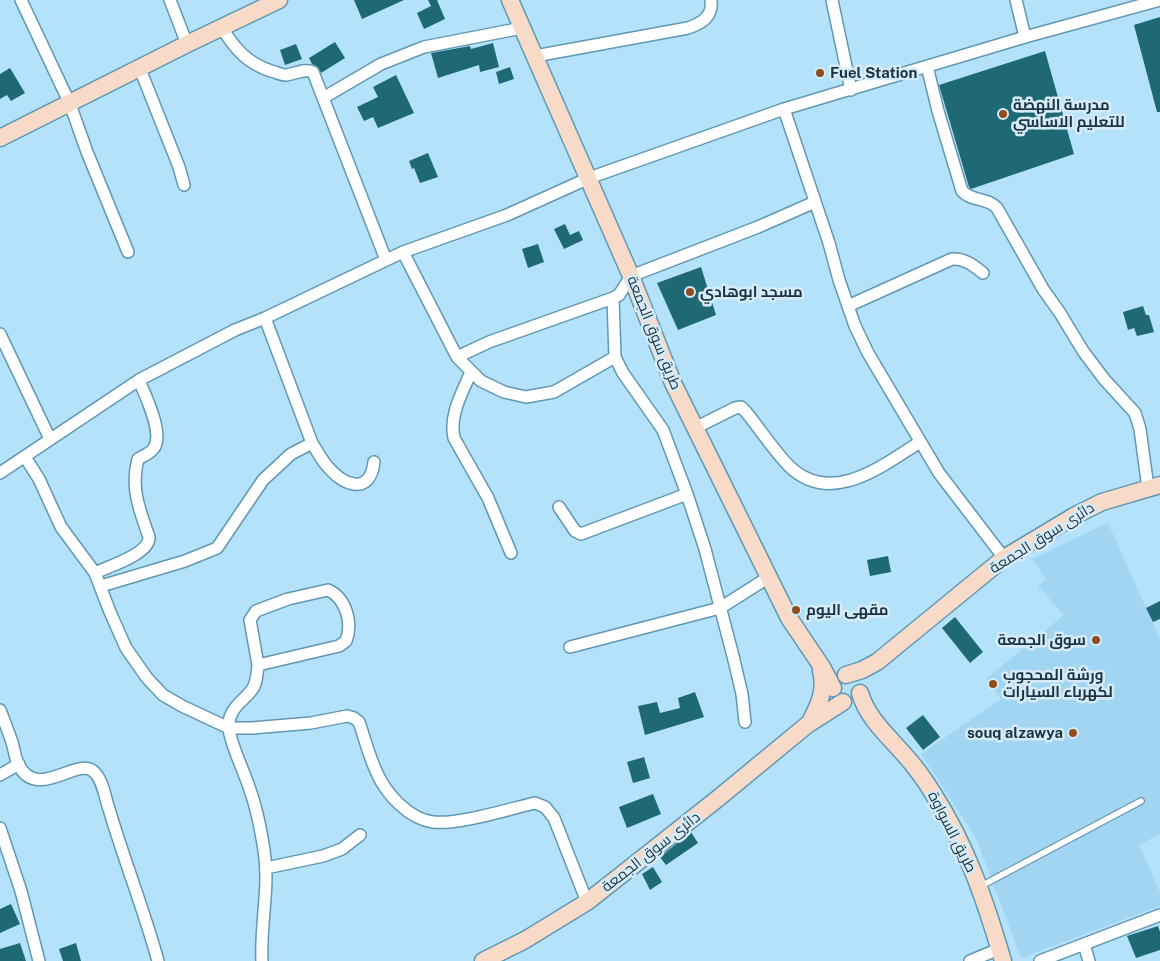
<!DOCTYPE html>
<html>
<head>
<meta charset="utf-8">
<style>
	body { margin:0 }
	canvas { display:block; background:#b4e2fb }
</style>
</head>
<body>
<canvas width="1160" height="961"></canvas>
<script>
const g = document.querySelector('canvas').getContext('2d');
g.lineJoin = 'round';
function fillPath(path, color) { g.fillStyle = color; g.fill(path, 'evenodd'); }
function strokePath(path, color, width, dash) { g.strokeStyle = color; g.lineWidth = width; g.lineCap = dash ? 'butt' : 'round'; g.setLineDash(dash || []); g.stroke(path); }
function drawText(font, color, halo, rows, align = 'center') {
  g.font = font + ' "Public Sans",Cairo,sans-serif'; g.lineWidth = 5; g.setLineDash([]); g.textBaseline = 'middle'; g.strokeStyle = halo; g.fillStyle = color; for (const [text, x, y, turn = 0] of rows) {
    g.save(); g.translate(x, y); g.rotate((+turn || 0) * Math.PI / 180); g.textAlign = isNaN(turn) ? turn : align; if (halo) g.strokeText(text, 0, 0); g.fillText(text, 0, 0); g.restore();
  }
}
fillPath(new Path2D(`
	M1108,523L1160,639V834L1139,845L1160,892V906L1021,958L976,838L921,754L1001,699L986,679L1064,615L1038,586L1046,579L1032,559Z`), '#a2d5f1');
fillPath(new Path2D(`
	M354,0H404L362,19Z
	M428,0H437L445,19L424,29L417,13L431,6Z
	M1160,17V112H1157L1134,25Z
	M335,42L345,58L321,73L318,67L312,64L309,58Z
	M493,43L499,67L480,72L479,65L438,78L431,53L470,46L471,49Z
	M296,44L302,59L285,65L280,50Z
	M1045,51L1074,154L971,189L969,187L939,85Z
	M510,67L514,79L499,84L496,72Z
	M10,68L25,93L11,101L7,95L0,99V74Z
	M396,75L414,113L378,128L373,117L364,121L357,107L378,97L373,87Z
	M428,153L438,177L420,183L414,168L412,169L409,161Z
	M565,224L570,235L579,231L583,240L564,249L554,229Z
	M538,244L544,262L528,268L522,249Z
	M701,267L716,315L678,330L657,283Z
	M1143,306L1146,315H1149L1154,332L1137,336L1134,328L1128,330L1123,312Z
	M888,556L891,572L870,576L867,560Z
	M1160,601V619L1153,622L1146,608Z
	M955,617L983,652L970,663L942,628Z
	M695,692L704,717L645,735L638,706L657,702L660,713L680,708L678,698Z
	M923,715L940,737L923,750L906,728Z
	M644,757L650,778L633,783L627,762Z
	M653,794L661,814L627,828L619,807Z
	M691,832L698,843L666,865L660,857Z
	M653,867L662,882L650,890L642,874Z
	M11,904L20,924L0,933V909Z
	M1158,926L1160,932V950L1136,958L1127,936Z
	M20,943L26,961H0V949Z
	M76,943L81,961H63L59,949Z`), '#1f6975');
const lane = new Path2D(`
	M981,886L1141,801`);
const street = new Path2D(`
	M21,0L70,104L87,152L128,252
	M170,0L187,44
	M832,0L851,90
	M1016,0L1025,37
	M222,28C235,49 247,63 271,71C276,72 281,75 286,75C295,74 305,68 313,72L386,260
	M535,56L688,28C702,23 713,17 711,0
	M927,66L938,111L962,191C972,202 987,197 997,208L1043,289L1060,313L1083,351L1104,379L1135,413L1140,429L1148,488
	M140,69L179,167L184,185
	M323,98L381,64L424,47L522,28
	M784,109L829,243L839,280L855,326L868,353L939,473L1004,558
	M403,252L457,357L481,381L504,392L526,397L554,392L615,357L623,373L663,430L687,494L705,549L733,656L742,694L745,722
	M848,306L952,259C964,258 973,265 983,273
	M0,334L50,439
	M457,357L489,342L613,298
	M615,357L613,298L619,295L631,276L758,227L815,202
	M471,372C462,393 449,415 454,438L488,498L511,553
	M695,428L735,408L741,407L746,412C760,429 774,451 789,466C831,507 882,466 920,442
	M312,443C317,451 321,459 327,466C344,486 370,496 374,462
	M25,457L39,479L61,527L95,573L110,612L126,648L147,678L163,695L182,706L229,728H252L311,723L347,716L354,718L359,722C365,739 369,757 377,773C386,794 409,819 433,822C458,825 509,809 535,803L545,807L554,818L587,902
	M0,473L139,380L235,330L265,318L403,252L507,215L589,178L784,109L1025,37L1160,0
	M559,507L575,531L581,534L687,494
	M95,573C109,566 150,554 149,537C140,511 130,488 138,459C143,456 151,453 154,448C164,433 145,395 139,380
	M101,586L185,561L217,548L263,480L291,454L312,443L265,318
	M328,590C346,598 353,623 346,641L339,646L258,665L250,620L256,611L288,599Z
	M570,647L720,608L769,577
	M258,665C257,674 257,684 251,691C241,703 227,710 229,729C231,746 245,773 250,790C257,809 261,831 264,850C270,887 260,924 262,961
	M0,710C4,720 8,731 12,742C14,749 15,757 18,764C37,802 76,757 93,771C103,779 105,798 109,809C124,860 144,910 158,961
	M0,775L19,764
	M0,828L21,891L39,961
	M266,868L323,856L342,849L360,835
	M1084,944L1089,961
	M970,961L999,949
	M1040,961L1160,915`);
const secondary = new Path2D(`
	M510,0L631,276L673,383L789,618L822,667L833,688
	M0,138L187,44L279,0
	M846,675L862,670L877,662L1004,558L1074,516L1102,502L1160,485
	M860,693C867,717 886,734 902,752C914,765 925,780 934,795C967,846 986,903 1003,961
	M810,722C819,705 826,690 821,671
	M483,961L525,940L587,902L716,800L807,725L843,702`);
strokePath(lane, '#6098b4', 8);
strokePath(street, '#6098b4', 14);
strokePath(secondary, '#6098b4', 19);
strokePath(lane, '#fff', 5.5);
strokePath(street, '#fff', 11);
strokePath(secondary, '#f7dac8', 16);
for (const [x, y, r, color] of [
	[820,73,5,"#914d20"],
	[1003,114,5,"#914d20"],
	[690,292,5,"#914d20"],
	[796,610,5,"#914d20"],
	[1096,640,5,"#914d20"],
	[993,684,5,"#914d20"],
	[1073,733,5,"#914d20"]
]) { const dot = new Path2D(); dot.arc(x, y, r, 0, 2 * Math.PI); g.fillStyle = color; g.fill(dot); strokePath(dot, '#d5ecf8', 2); }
drawText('bold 15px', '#1c343f', '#d5ecf8', [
	["Fuel Station",830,73],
	["مدرسة النهضة",1013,105],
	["للتعليم الاساسي",1013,122],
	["مسجد ابوهادي",700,292],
	["مقهى اليوم",806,610],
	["سوق الجمعة",1086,640,"right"],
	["ورشة المحجوب",1003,675],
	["لكهرباء السيارات",1003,692],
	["souq alzawya",1063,733,"right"]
], 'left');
drawText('15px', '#1c343f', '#d5ecf8', [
	["طريق سوق الجمعة",654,333,68],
	["دائرى سوق الجمعة",1042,538,-32],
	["طريق السواوة",952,832,63],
	["دائرى سوق الجمعة",651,852,-38]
]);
</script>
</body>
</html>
